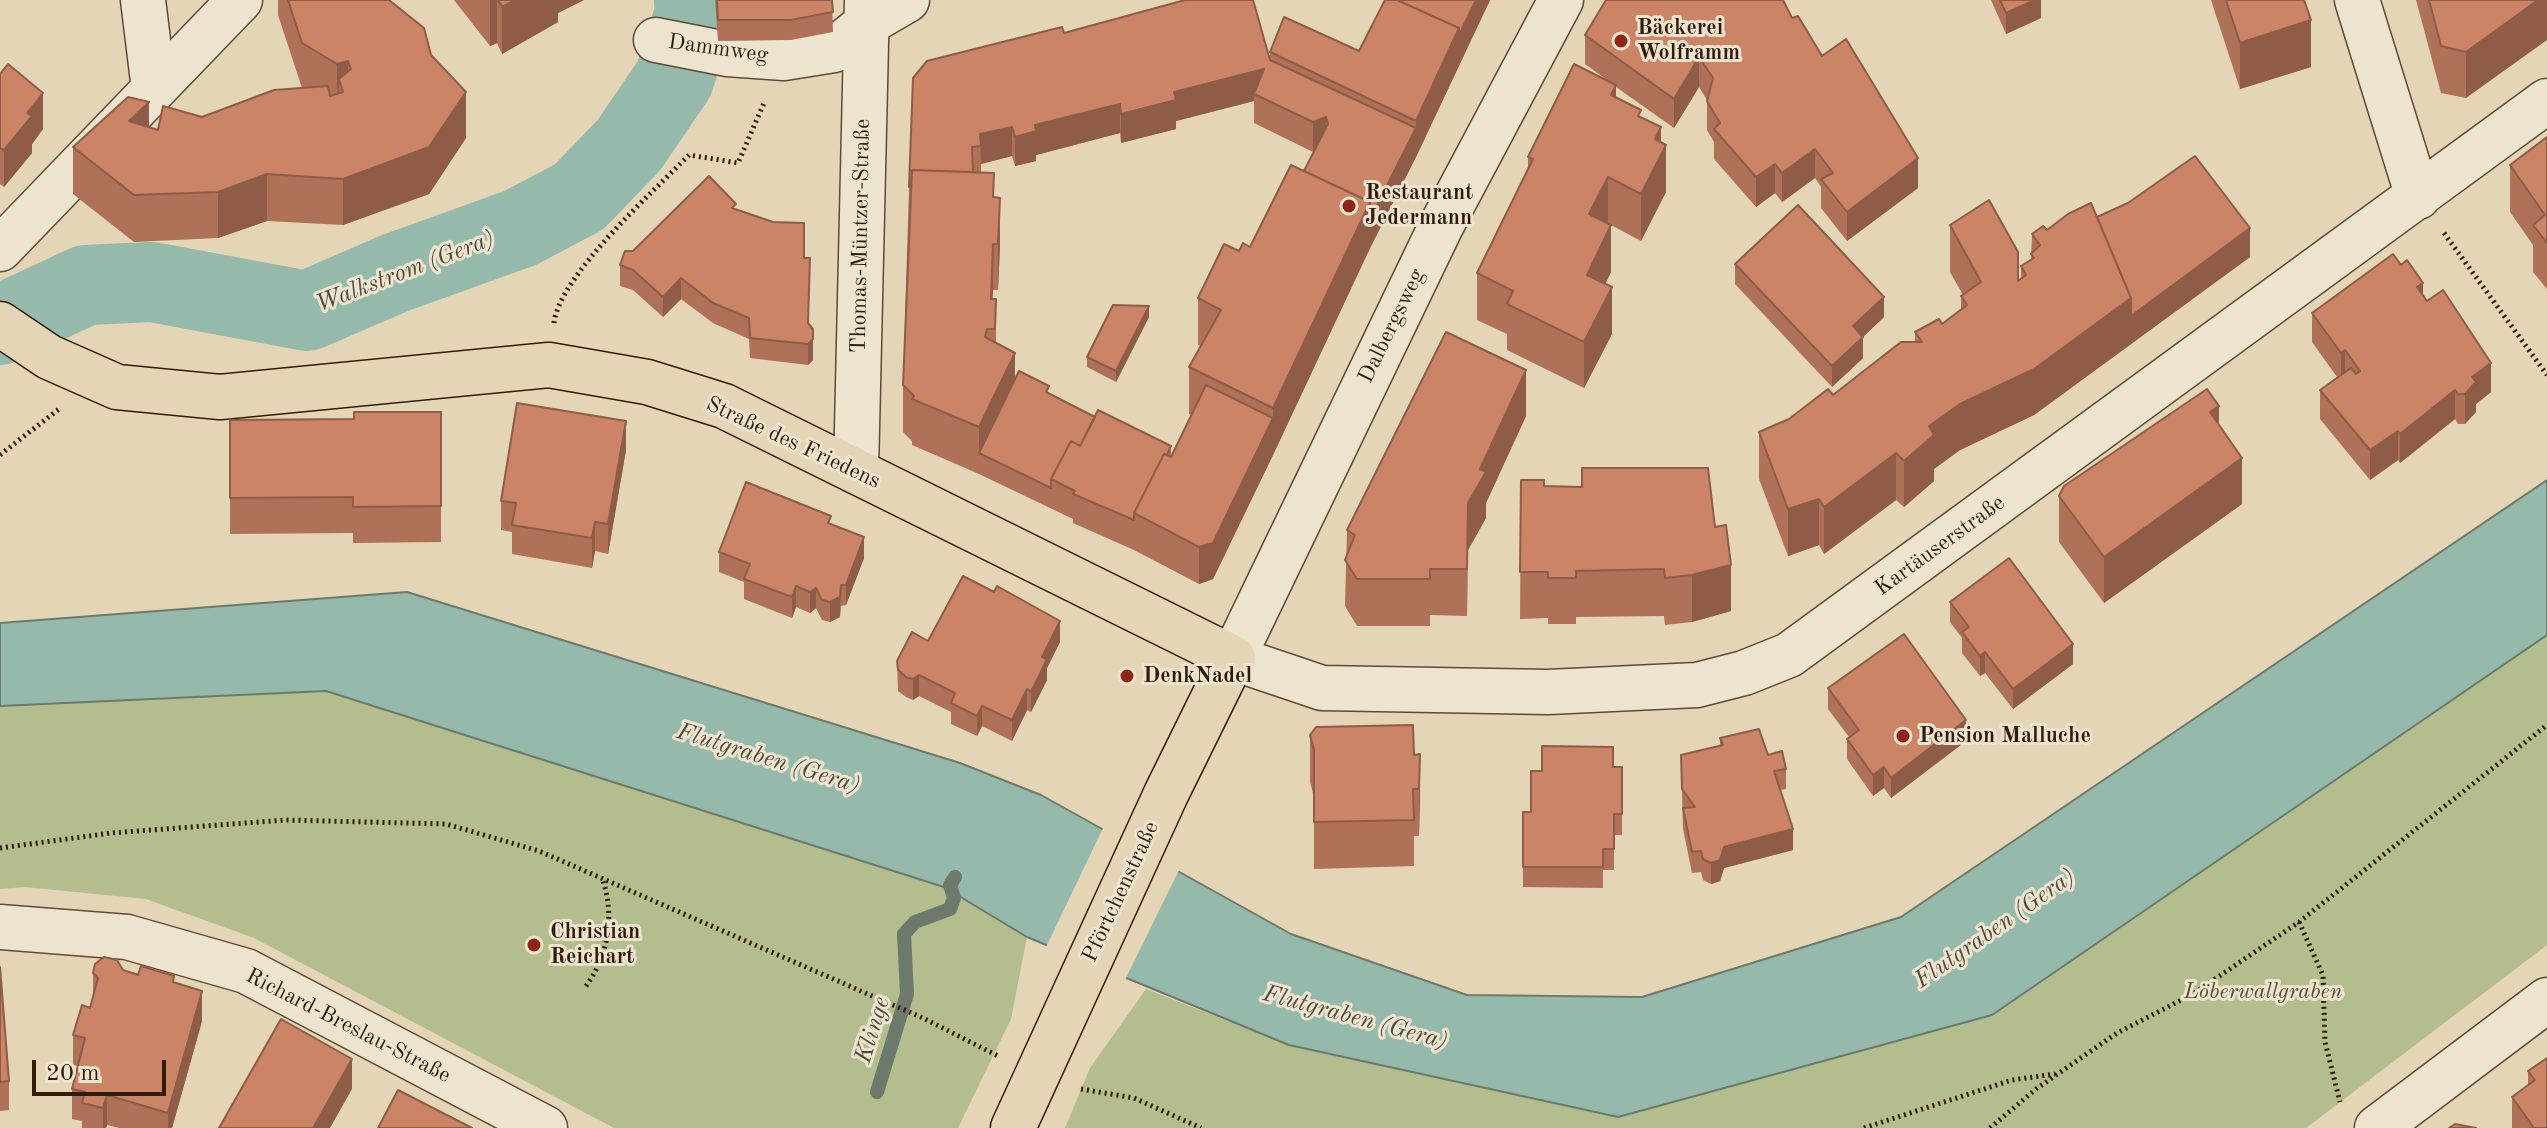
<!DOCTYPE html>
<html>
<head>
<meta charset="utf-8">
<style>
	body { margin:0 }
	#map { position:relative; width:2547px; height:1128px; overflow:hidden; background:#e3d5b5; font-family:"Old Standard TT",serif }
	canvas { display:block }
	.scale { position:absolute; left:32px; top:1060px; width:134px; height:36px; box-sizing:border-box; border:4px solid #321b0b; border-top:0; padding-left:10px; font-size:24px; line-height:28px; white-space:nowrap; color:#321b0b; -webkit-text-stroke:6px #ede4cf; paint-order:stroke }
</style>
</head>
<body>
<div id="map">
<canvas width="2547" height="1128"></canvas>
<div class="scale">20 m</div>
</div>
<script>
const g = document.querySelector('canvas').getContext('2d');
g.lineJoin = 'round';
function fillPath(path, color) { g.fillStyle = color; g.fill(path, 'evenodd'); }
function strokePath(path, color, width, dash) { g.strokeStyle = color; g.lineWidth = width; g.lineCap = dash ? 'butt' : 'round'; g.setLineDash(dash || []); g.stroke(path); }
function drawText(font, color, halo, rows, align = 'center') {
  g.font = font + ' "Old Standard TT",serif'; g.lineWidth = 6; g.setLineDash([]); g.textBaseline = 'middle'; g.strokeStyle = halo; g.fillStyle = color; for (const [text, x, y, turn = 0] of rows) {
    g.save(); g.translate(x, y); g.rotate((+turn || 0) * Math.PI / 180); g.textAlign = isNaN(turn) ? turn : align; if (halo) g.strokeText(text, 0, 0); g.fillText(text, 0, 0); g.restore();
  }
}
fillPath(new Path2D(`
	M2547,635V945L2306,1128H1065L1090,1068L1146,989L1289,1045L1618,1117L1992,1015Z
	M326,691L944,887L1027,937L1011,1019L958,1128H614L254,938L146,899L25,887L0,889V706Z`), '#b3bd8e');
const water = new Path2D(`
	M2547,480V635L1992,1015L1618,1117L1289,1045L1027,937L944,887L326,691L0,706V623L407,592L960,763L1041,795L1291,934L1467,995L1642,997L1901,917Z`);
fillPath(water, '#95b9ab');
strokePath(water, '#6d7a6b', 2);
fillPath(new Path2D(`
	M1104,826L1180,868L1123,984L1045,949Z`), '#e3d5b5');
strokePath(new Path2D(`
	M877,1092L907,994L904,934L915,922L950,909L954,898L950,885L955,877`), '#6d7a6b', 14);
strokePath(new Path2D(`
	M0,325L86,285L152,282L307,311L395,273L520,228L579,197L629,145L674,79L695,13L694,0`), '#95b9ab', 80);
const minor = new Path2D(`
	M143,0L154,89
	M1561,0L1441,226L1233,658L1322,688L1548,692L1697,685L1744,673L1789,655L2547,101
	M2357,0L2418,197
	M656,40L727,54L784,58L834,50L866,24L907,0
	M0,249L240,0
	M856,471L867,0
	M0,927L127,937L246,971L545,1128
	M2377,1128L2547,1000`);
const major = new Path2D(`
	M0,324L49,357L117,387L220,397L549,365L647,382L724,406L1233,658L1166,794L1013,1128`);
strokePath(minor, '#5e4a36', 47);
strokePath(major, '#321b0b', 47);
strokePath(new Path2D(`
	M2444,233L2547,375
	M554,323C559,276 654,191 689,155L738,163L764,103
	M0,455L59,409
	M0,848L111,833L286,820L446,824L539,851L923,1018L998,1056
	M2299,922L2323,975L2325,1042L2340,1102
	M586,986C608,956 615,917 603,881
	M1081,1089L1134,1098L1201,1128
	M1864,1128L2012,1080L2055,1074
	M1990,1128L2036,1089L2117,1033L2193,994L2299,922L2547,725`), '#321b0b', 5, [2, 4]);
strokePath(minor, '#ede4cf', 44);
strokePath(major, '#e3d5b5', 44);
fillPath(new Path2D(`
	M278,0H389L431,55L466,138L429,194L343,225L267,221L218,238L134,242L73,194V147L149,127L158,130L302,88L278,15Z
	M454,0H584L558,13V22L502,54L497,43L490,46Z
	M715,0H832L833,32L791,40L718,41Z
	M1385,0H1490L1416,157L1370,248L1273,455L1213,579L1199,584L1134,550L1073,523V519L979,474L912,445V441L903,432V385L909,187L1064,33L1270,60V52L1359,51ZM1254,101V123L1313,152L1314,151L1304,171L1250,247L1239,251L1198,298V345L1201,346L1189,367V414L1192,415L1171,457V446L1095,417L1015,378L996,343V299H992L993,290H998L1000,245L994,198L981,172V164L1012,156L1015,166L1036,161V155L1120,133L1121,143L1176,129V121Z
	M1991,0H2041V18L2006,34Z
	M2211,0H2304L2311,67L2240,89Z
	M2416,0H2547L2466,98L2441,93Z
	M1792,18L1822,56L1918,188L1847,241L1821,208V187L1815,178L1782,202L1775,193L1756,207L1714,159V142L1707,130V100L1699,87L1674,128L1616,87V97L1641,117L1661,142L1666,192L1641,241L1611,225V272L1605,284L1612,334L1584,388L1507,350V334L1477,320V273L1528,171V157L1607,80L1585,64V35Z
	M0,74L43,129L32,144V153L4,187L0,184Z
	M2547,137V289L2533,272V245L2510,212V165Z
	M736,209L804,258L810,279L808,324L813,360L808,365L750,358L749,339L713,323L681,299L663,317L633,290L620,286V265L633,251Z
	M2097,217L2250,257L2034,415L1960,450L1934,469V481L1904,507L1896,500L1824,554L1819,545L1788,556L1759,479V432L1789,419L1833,395L1915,342V332L1942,324L1961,310V296L1963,295L1950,272V225L2018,281L2021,279V266L2031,260L2032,234Z
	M1735,264L1884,317L1863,337V358L1832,387L1735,284Z
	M2401,265L2491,392L2476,404V412L2465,424H2458L2455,419L2400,463L2398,460L2370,480L2320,419V390L2337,377L2312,342V313Z
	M1149,317L1116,382L1087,367V357Z
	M441,412V542L353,543V533L230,534V420L354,419Z
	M1526,416L1486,503V518L1468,550L1467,616L1430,615V626H1357L1345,606L1347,530Z
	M2219,425L2242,504L2104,603L2059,542V496Z
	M626,450L608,554L595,551L592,568L512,554V532L501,530V501Z
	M1521,480L1715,527L1731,611L1692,622L1665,625L1664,616L1576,617V624H1548V618L1520,619Z
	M831,524L864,558L846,605L841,606L840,617L830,622L822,620L816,608L810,613L796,607L792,618L744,599V582L719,572V552Z
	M1950,602L2073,664L2013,709L1985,673L1980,676L1962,653V638L1950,622Z
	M928,641L1060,642L1047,668V680L1031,712L1027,710L1012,741L982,726L977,736L951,724V712L919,696L913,700L906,697L898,691L897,661Z
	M1828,688L1966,741L1891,798L1884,788L1873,796L1847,759V739L1849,737L1828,709Z
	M1310,735L1414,755L1420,754L1419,836H1414V866L1314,869V797L1310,782Z
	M1720,738L1768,755L1786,769V789L1780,790L1793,850L1724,868L1720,881L1711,884L1703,880L1701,872L1692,873L1683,829L1681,755L1720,746Z
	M1622,767V835H1614V870H1603V888L1523,887V812H1531L1542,771Z
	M0,967L9,1081V1110L0,1111Z
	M123,970L174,982L202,1021L172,1128H119L107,1125L106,1128H82V1121L72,1119V1089L78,1066L73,1065V1035L90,1008L93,996V973Z
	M2547,1058V1128H2512V1097L2528,1085V1071Z`), '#af7258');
fillPath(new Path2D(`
	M490,0H497V43L490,46Z
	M515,0H584L558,13V22L502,54V7Z
	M1476,0H1490L1416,157L1370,248V219L1416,128V121L1459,28Z
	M2035,0H2041V18L2006,34V13Z
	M2538,0H2547V40L2466,98V52Z
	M2311,20V67L2240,89V43Z
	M1699,57V87L1674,128V99Z
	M348,61V108L339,79V110L337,111V64Z
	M1264,69L1254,94V101L1176,121V129L1121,143V114L1174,92Z
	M1616,85V131L1611,95Z
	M466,92V138L429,194L343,225V179Z
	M43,93V129L32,144V153L4,187V150L27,113Z
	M149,102V149L129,121Z
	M1120,104V133L1036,155V161L1015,166V137L1035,125Z
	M1326,117V147L1313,152V122Z
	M1012,127V156L981,164L980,134Z
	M1661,127V156L1666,145V192L1641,241V194L1655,139Z
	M1815,149V178L1782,202V173Z
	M1918,158V188L1847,241V212Z
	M1775,164V193L1756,207V177Z
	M267,174V221L218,238V192Z
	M1608,177V224L1589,214Z
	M1000,198V245L998,290V244Z
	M1370,202V248L1273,455L1213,579L1199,584V547L1273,418V408Z
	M1611,225V272L1587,321V275Z
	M2250,228V257L2034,415L1960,450L1934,469V481L1904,507V461L1929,426L1960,404L2131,298Z
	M993,244V290L991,329V299Z
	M681,278V299L663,317V297Z
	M2423,283V312L2417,287Z
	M1612,287V334L1584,388V342Z
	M1884,297V317L1853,346V326Z
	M1149,306V317L1116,382V371Z
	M813,329V360L808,365V344Z
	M1863,337V358L1832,387V366Z
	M2345,350V379L2341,382V353Z
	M1015,353V400L979,453V427Z
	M2491,363V392L2476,404V412L2465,424V394L2472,377Z
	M1526,370V416L1486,503V518L1468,550L1467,616L1468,503L1480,469Z
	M2455,390V419L2400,463V434Z
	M2219,406V453L2210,412Z
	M626,421V450L608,554V524Z
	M2398,431V460L2370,480V450Z
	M1896,453V500L1824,554V507Z
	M2242,458V504L2104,603V557Z
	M1819,499V545L1788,556V509Z
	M595,522V551L592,568V538Z
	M864,537V558L846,605V585Z
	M1731,565V611L1692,622V575Z
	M841,585L840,617L830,622V602Z
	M796,586V607L792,618V597Z
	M816,588V608L810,613V592Z
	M1060,621V642L1047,668V680L1031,712V692L1042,657Z
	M2073,644V664L2013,709V689Z
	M1985,652V673L1980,676V656Z
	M919,675V696L913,700V679Z
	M1027,689V710L1012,741V720Z
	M982,706V726L977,736V716Z
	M1966,720V741L1891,798V778Z
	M1420,754V801L1419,836V789Z
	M1884,767V788L1873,796V775Z
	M1793,829V850L1724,868L1720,881L1711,884V863L1724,847Z
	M202,991V1021L172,1128H168V1113Z
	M352,1059V1089L330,1128H313Z
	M107,1095V1125L106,1128H103V1108Z`), '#8e5c47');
const building = new Path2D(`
	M288,0H389L424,28L431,55L466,92L429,147L343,179L267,174L218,192L134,195L73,147L128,97L149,102L129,121L158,130L163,106L202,117L274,90L328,86L330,96L343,92L339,79L351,69L348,61L337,64L302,43Z
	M498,0H515L502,7Z
	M717,0H832L833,12L791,20H718Z
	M1185,0H1253L1270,60L1416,128L1370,219V202L1304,171L1328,124L1326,117L1313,122L1254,94L1264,69L1174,92L1176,100L1121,114L1120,104L1035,125L1036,131L1015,137L1012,127L980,134L981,146L972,147L973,172L912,170L911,187H909L913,78L927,61L1062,27L1064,33Z
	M1385,0H1397L1459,28L1416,121L1270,52L1284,17L1359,51Z
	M1397,0H1476L1459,35V28Z
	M1606,0H1783L1792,18L1798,16L1822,56L1846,39L1918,158L1847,212L1821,179L1833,173L1815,149L1782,173L1775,164L1756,177L1714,129L1720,123L1707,101L1713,78L1699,57L1674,99L1585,35Z
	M2000,0H2035L2006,13Z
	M2226,0H2304L2311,20L2240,43Z
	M2429,0H2538L2466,52L2441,46Z
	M8,64L43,93L27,113L32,116L4,150L0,148V74Z
	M1574,64L1616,85L1611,95L1641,110L1638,116L1661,127L1655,139L1666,145L1641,194L1608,177L1589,214L1611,225L1587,275L1612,287L1584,342L1507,304L1513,291L1477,273L1533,159L1528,157Z
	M2547,137V243L2533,225L2545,215L2510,165Z
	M2195,156L2250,228L2131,316V298L2097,217L2128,203Z
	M1291,165L1370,202L1273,408L1189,367L1221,310L1198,298L1224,244L1239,251L1243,243L1250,247Z
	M912,170L994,173L993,197L1000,198L998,244H993L991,299H996L995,329H987L985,337L1015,353L979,427L912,399L914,396L903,385Z
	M709,176L736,204L732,208L773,222L804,223V258H810L808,323L813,329V339L808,344L750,338L749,318L713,303L681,278L663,297L633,270L620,265L625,251H633Z
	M1989,200L2018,252V281L2026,275L2021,266L2034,258L2031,254L2040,245L2032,234L2043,226L2047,230L2068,214L2091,203L2131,298L2034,369L1960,404L1929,426L1934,435L1904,461L1896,453L1824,507L1819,499L1788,509L1759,432L1789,419L1828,389L1833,395L1901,342H1922L1915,332L1939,319L1942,324L1967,305L1961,296L1981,282L1950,225Z
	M1798,205L1884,297L1853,326L1863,337L1832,366L1735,264Z
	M2393,254L2401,265L2407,260L2423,283L2417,287L2427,301L2443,290L2491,363L2472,377L2476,382L2465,394H2458L2455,390L2400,434L2398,431L2370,450L2320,390L2351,368L2356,374L2360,371L2345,350L2341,353L2312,313Z
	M1113,305L1149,306L1116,371L1087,357Z
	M1446,332L1526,370L1480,469L1486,472L1468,503L1467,569H1430V579H1357L1345,560L1355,535L1347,530Z
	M1019,371L1049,386L1046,392L1095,417L1080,446L1071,441L1051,479V488L979,453Z
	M1206,385L1273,418L1213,543L1199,547L1134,513L1164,454L1171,457Z
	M2207,389L2219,406L2210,412L2242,458L2104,557L2059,496L2064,486Z
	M517,403L626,421L608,524L595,522L592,538L512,525L516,503L501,501Z
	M1098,410L1171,446L1167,455L1164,454L1134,513V520L1073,494L1075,491L1051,479L1071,441L1080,446Z
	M354,412H441V506L353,507V497L230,498V420L354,419Z
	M1582,468H1708L1715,527L1726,525L1731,565L1692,575L1665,578L1664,569L1576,571V578H1548V572H1520L1521,480H1544V486L1582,487Z
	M746,482L831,516L828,523L864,537L846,585H841L840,597L830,602L822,600L816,588L810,592L796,586L792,597L744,579L750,564L719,552Z
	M2009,558L2073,644L2013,689L1985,652L1980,656L1962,632L1969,627L1950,602Z
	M963,576L994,592L997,586L1060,621L1042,657L1047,659L1039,676L1031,692L1027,689L1012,720L982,706L977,716L951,703L955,693L919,675L913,679L906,677L898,670L897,661L912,632L928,641Z
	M1904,634L1966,720L1891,778L1884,767L1873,775L1847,739L1859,730L1828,688Z
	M1413,725L1414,755L1420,754L1419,789H1413L1414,820L1314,822V750L1310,735L1316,727Z
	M1759,729L1768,755L1782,751L1786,769L1774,771L1793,829L1724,847L1720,860L1711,863L1703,859L1701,851L1692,852L1683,808L1695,807L1682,789L1681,755L1723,745L1720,738Z
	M1542,746L1613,747V767H1622V814H1614V849H1603V867H1523V812H1531V771H1542Z
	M104,957L117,960L123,970L138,975L141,966L174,976L173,982L202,991L168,1113L107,1095L103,1108L82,1103L85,1092L72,1089L85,1038L73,1035L82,1005L90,1008L98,978L93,973L95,964Z
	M0,967L9,1081L0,1082Z
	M281,1019L352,1059L313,1128H219Z
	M2547,1058V1128H2534L2512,1097L2535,1080L2528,1071Z
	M398,1090L472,1128H378Z
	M2455,1124L2476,1128H2449Z`);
fillPath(building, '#cb8466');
strokePath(building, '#8e5c47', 2);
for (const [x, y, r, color] of [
	[1621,41,8,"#8f2418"],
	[1349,206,8,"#8f2418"],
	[1127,676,8,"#8f2418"],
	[1903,736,8,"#8f2418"],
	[534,945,8,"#8f2418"]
]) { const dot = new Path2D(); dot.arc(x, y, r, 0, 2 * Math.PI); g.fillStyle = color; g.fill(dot); strokePath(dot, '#ede4cf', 3); }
drawText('bold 22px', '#321b0b', '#ede4cf', [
	["Bäckerei",1637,28],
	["Wolframm",1637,53],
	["Restaurant",1365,193],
	["Jedermann",1365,218],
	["DenkNadel",1143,676],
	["Pension Malluche",1919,736],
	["Christian",550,932],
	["Reichart",550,957]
], 'left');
drawText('22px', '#321b0b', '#ede4cf', [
	["Dammweg",718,49,8],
	["Thomas-Müntzer-Straße",861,236,-89],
	["Dalbergsweg",1392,326,-64],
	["Straße des Friedens",793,443,25],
	["Kartäuserstraße",1940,546,-36],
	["Pförtchenstraße",1121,892,-65],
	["Richard-Breslau-Straße",348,1026,27]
]);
drawText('italic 22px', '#594c32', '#ede4cf', [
	["Löberwallgraben",2263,992]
]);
drawText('italic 24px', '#504a3b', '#ede4cf', [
	["Walkstrom (Gera)",405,272,-21],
	["Flutgraben (Gera)",768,759,17],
	["Flutgraben (Gera)",1995,929,-35],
	["Flutgraben (Gera)",1355,1018,15],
	["Klinge",873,1030,-73]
]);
</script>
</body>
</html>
